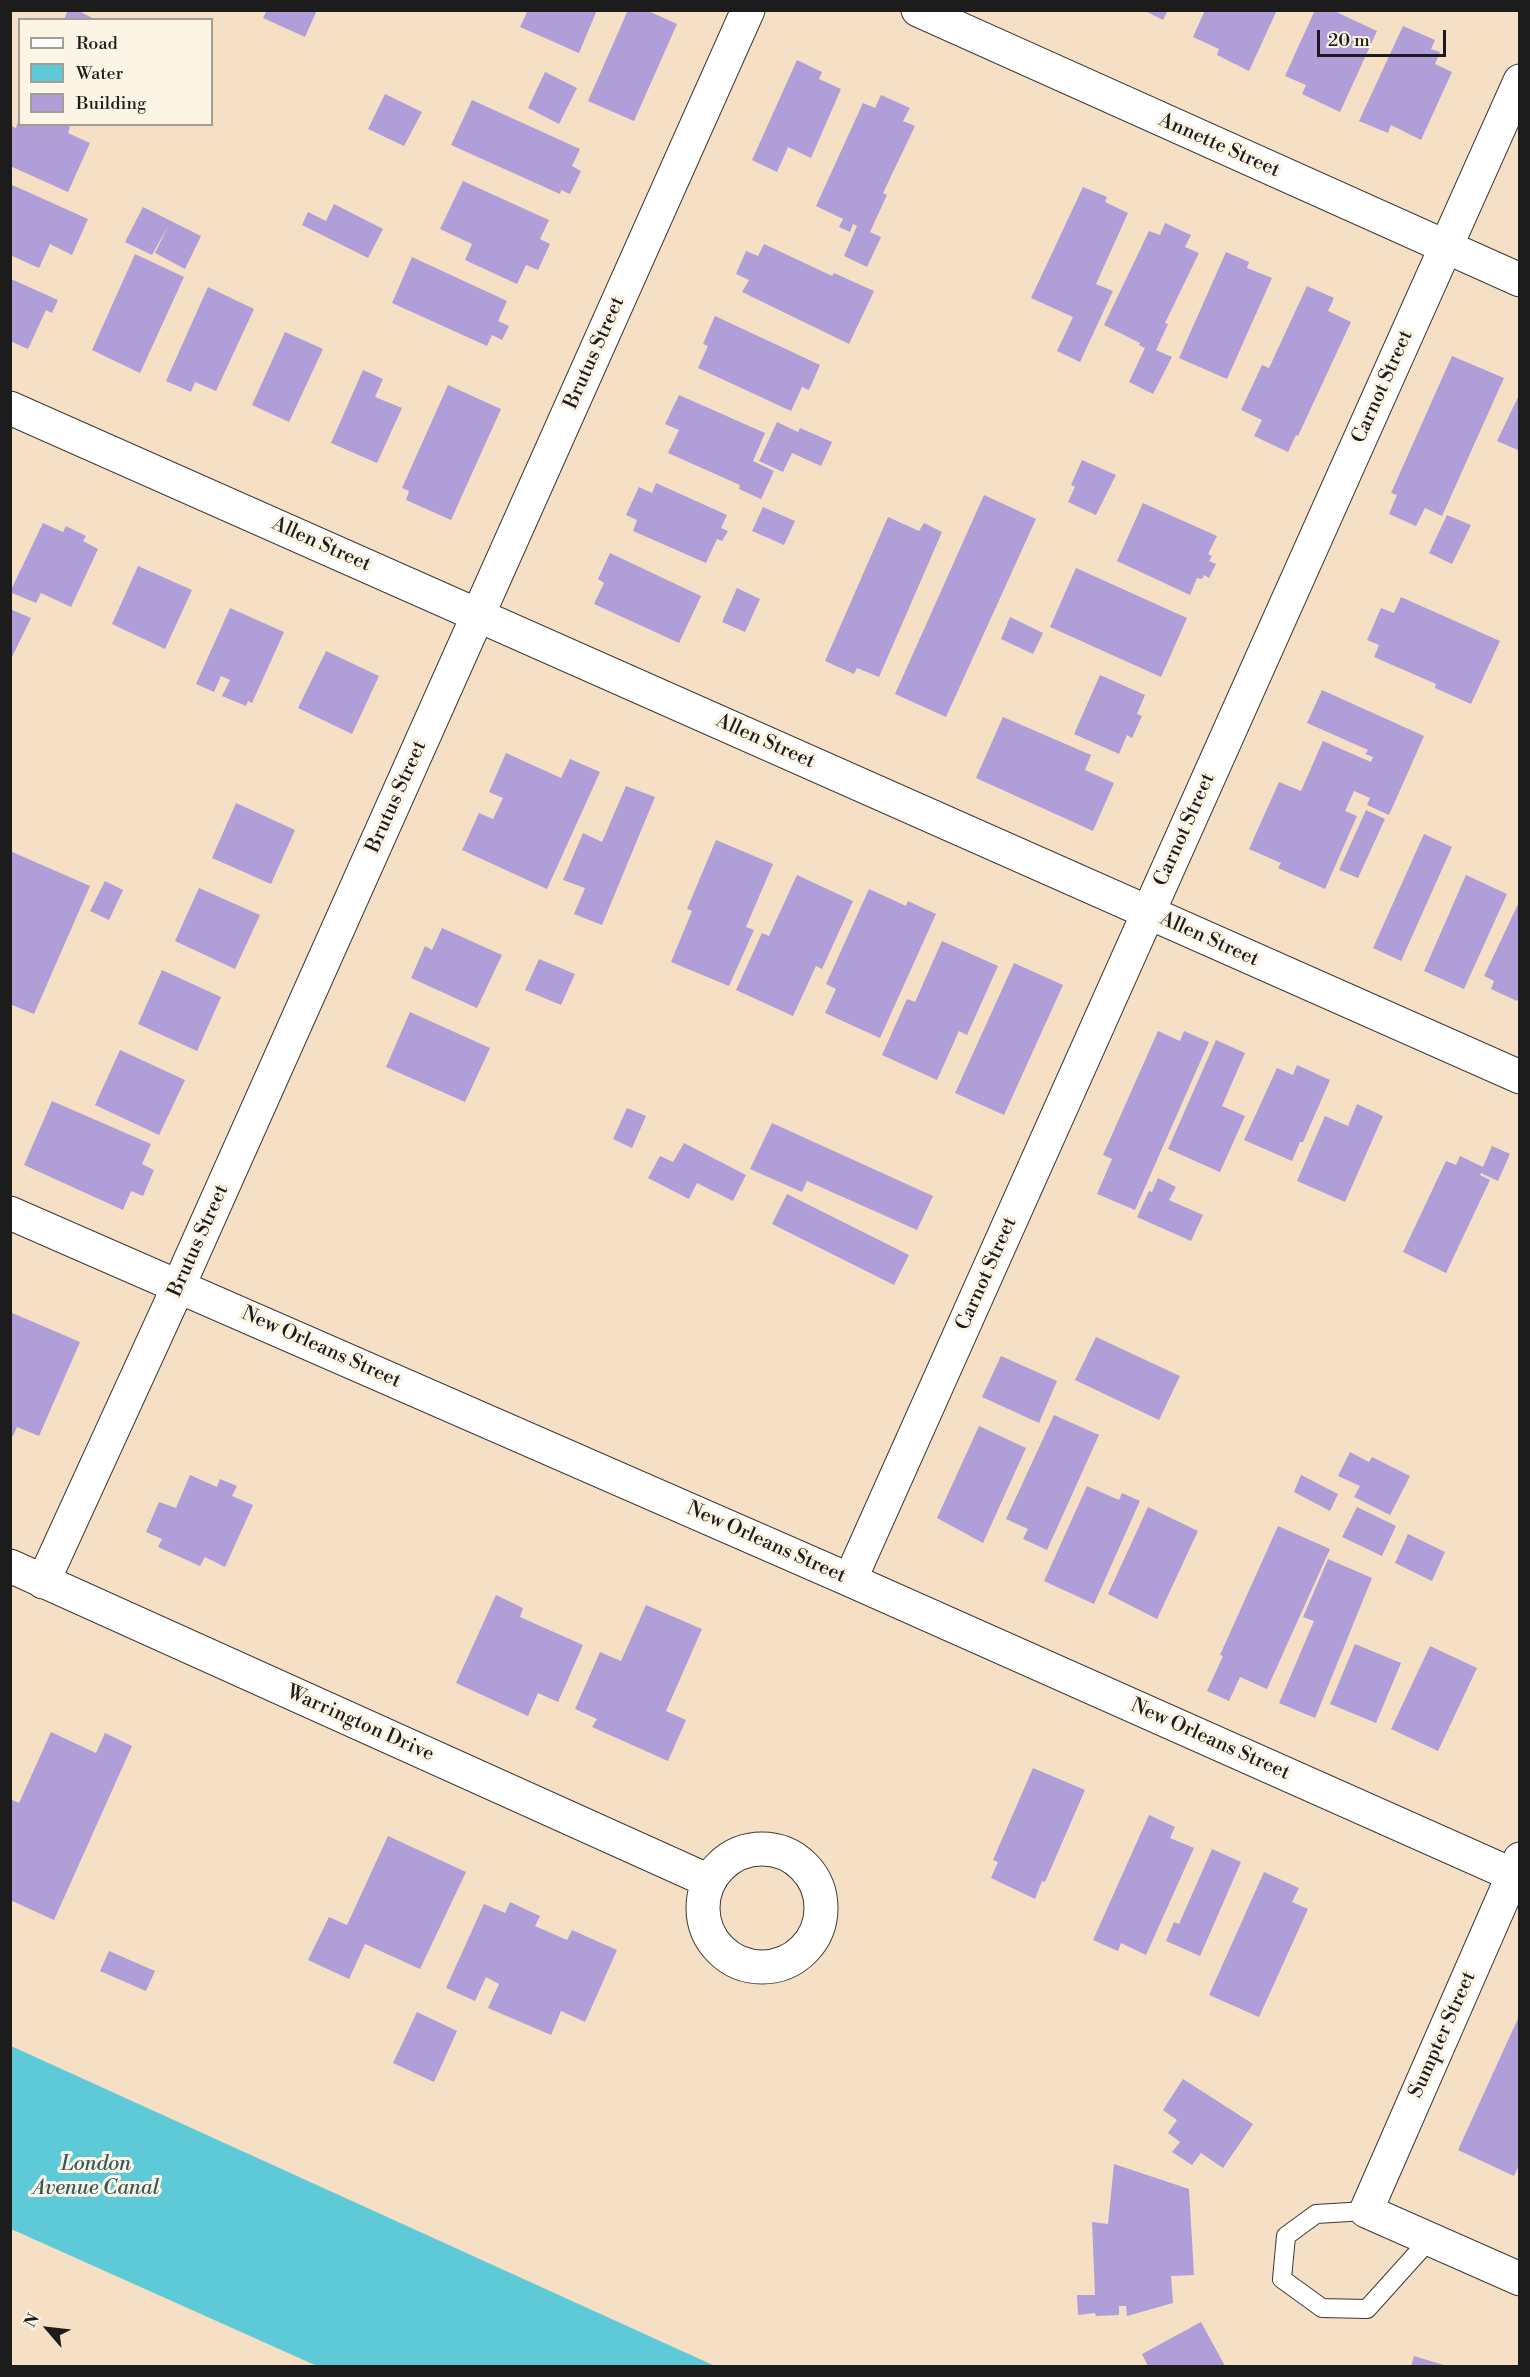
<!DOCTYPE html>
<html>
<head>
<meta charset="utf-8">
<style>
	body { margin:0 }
	#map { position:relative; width:1530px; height:2377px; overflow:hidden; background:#f5e0c5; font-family:"Libre Bodoni",serif }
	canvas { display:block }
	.frame { position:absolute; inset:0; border:12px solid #1c1c1c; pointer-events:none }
	.legend { position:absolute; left:18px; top:18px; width:195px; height:108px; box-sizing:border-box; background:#fcf5e5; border:2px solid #a29e95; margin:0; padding:8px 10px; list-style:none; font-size:18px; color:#1c1c1c }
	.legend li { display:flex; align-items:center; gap:12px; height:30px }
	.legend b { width:30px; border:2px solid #a29e95 }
	.north { position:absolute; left:18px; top:2299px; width:60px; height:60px; -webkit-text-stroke:4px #fcf5e5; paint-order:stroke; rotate:298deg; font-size:16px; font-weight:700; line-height:24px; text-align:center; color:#1c1c1c }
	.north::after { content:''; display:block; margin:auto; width:21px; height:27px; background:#1c1c1c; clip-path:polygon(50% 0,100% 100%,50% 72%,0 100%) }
	.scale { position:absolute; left:1317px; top:30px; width:129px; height:27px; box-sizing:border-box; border:3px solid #1c1c1c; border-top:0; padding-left:8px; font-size:18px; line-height:21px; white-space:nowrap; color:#1c1c1c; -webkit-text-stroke:4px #fcf5e5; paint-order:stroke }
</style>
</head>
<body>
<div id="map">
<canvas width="1530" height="2377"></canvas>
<div class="frame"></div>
<ul class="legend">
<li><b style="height:8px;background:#fff"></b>Road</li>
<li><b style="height:16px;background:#5ecad7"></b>Water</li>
<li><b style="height:16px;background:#af9ed8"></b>Building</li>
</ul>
<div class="north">N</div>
<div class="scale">20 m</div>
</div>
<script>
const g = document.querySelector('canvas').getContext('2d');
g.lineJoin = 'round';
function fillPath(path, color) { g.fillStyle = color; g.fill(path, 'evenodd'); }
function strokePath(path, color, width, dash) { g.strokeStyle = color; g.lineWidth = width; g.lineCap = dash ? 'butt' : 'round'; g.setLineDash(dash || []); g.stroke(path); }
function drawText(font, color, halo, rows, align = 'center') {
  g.font = font + ' "Libre Bodoni",serif'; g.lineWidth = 6; g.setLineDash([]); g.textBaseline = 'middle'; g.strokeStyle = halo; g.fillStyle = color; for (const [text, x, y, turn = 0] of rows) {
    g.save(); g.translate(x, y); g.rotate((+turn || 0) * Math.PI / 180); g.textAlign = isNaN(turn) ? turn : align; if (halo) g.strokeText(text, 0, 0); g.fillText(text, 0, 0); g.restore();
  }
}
fillPath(new Path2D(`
	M11,2046L715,2366H317L11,2229Z`), '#5ecad7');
fillPath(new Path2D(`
	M68,10H77L96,20H64Z
	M267,10H317L305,37L263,18Z
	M528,10H597L579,53L520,27Z
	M628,10H646L677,24L634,121L588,101Z
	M1143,10H1168L1163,20Z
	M1205,10H1277L1249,71L1217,55L1219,49L1193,37Z
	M1315,10H1332L1377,31L1340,112L1302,94L1306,85L1285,76Z
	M1403,26L1435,40L1431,49L1440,52L1435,64L1452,72L1421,140L1391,125L1388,133L1359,121Z
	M797,60L822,72L819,79L841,89L811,158L788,147L777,172L752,160Z
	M545,72L577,88L559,124L528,108Z
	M385,94L422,112L404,146L368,129Z
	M881,95L910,108L903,121L915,126L883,193L887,195L870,232L881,237L867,267L844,256L857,226L853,224L850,232L839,227L843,219L816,206L863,103L875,108Z
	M472,100L580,149L572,166L581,171L570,194L561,190L560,194L451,145Z
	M19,119L20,124H65L70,127L68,133L90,143L68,192L10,166V125L16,128Z
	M463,181L549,220L540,239L550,244L538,270L526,265L517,284L465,260L472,244L440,229Z
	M10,184L88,219L72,255L50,244L39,268L10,255Z
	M1083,187L1107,197L1105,202L1128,213L1096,284L1113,291L1080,362L1057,351L1073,317L1031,298Z
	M334,204L383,229L368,258L302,225L308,212L326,221Z
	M143,207L201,236L185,269L155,253L169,224L152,255L125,242Z
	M1165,223L1191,235L1185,247L1199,253L1165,323L1168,324L1156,350L1172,357L1153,394L1129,382L1145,348L1139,345L1140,343L1104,325L1149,231L1160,235Z
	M764,244L832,276L834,273L874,291L849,344L742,292L749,280L736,274L746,251L758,256Z
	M1226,252L1249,262L1247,268L1272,278L1227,379L1179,358Z
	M135,254L184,277L140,373L92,350Z
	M412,257L507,301L498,321L509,326L502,340L492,335L487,346L392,303Z
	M11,279L58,300L52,313L46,310L28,349L10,341Z
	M1307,286L1334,298L1328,311L1351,322L1298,436L1296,435L1288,452L1254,436L1262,420L1241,410L1262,365L1269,368Z
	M208,287L254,309L216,391L195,382L191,392L166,381Z
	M715,316L820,365L809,390L802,387L791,411L698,368L708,346L703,344Z
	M285,332L323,349L289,422L252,405Z
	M1452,356L1504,378L1442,516L1425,508L1416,526L1389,514L1397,495L1391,493Z
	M363,370L383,379L375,397L402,408L377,463L331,443Z
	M448,385L501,409L451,520L406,500L409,491L402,488Z
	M1520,393V451L1497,441Z
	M679,395L765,433L753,461L774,471L761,499L739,489L740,485L668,453L679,430L665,424Z
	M777,422L798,432L800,428L832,442L821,466L792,453L783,472L759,461Z
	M1082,460L1116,475L1096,515L1068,502L1075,487L1071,485Z
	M656,483L727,515L721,528L728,531L722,541L717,539L706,563L633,531L637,520L626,515L639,487L652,493Z
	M984,495L1036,519L946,717L895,694Z
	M1143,503L1217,536L1208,554L1212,556L1209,561L1216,564L1209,578L1204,575L1202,579L1197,578L1190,595L1117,561Z
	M763,507L795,521L784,545L752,531Z
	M1447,515L1471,525L1452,564L1429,553Z
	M888,517L919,531L924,523L942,532L879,677L857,668L854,674L825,661Z
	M43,523L63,532L66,526L86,536L83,541L98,549L71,607L41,593L36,603L10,592Z
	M610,553L701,596L679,643L594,604L604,583L598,579Z
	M138,566L192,590L165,649L112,624Z
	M1076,568L1187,618L1161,677L1050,627Z
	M737,588L760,599L745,632L722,622Z
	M1401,597L1500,641L1471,704L1435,688L1436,684L1374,657L1379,645L1367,640L1381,608L1394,613Z
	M230,608L284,632L252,703L248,701L246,706L222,696L230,680L221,676L214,692L196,684Z
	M10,609L31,618L12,657H10Z
	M1010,617L1043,633L1033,654L1001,639Z
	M326,651L379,676L352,734L298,708Z
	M1100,675L1145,695L1137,714L1142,716L1132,738L1127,735L1119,754L1074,734Z
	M1322,690L1424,736L1389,815L1367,805L1370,798L1354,791L1345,811L1357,816L1325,889L1278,868L1281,863L1249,849L1279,782L1301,791L1323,741L1371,762L1373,757L1365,754L1368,750L1307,723Z
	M1003,717L1091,755L1085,770L1114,783L1093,831L976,778Z
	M506,753L561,778L570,759L600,772L547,889L462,850L479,813L493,819L503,798L489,792Z
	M626,786L655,797L602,925L574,914L585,888L563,880L583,833L602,842Z
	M236,803L295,830L271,884L212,858Z
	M1366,810L1385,819L1358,878L1339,870Z
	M1424,834L1452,847L1401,961L1373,948Z
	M716,840L773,864L746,927L754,930L729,986L671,962L692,911L687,909Z
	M10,851L90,886L34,1014L10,1004Z
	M797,875L853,901L822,969L816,966L793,1016L736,990L762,933L769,936Z
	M1466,875L1507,894L1464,989L1424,971Z
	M105,881L123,890L109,920L90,911Z
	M199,888L260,915L235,969L175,941Z
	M869,889L906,906L908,901L936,914L880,1038L825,1013L836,989L826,984Z
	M1520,900V995L1517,1001L1491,989L1494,981L1484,976Z
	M442,928L502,955L477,1008L411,978L425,946L432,950Z
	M942,941L998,966L967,1035L959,1031L937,1080L882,1055L907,999L915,1002Z
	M539,959L575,974L561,1005L525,990Z
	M1014,963L1063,985L1004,1115L955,1093Z
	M162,970L221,997L197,1051L138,1024Z
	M410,1012L490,1048L465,1102L386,1067Z
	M1158,1031L1180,1041L1184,1031L1209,1042L1135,1210L1097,1194L1112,1159L1103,1155Z
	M1216,1040L1245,1053L1222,1106L1245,1116L1220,1172L1168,1149Z
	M120,1050L185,1080L159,1135L95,1105Z
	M1297,1065L1330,1080L1303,1142H1300L1292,1161L1244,1140L1277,1068L1293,1075Z
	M52,1101L151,1144L142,1164L154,1170L143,1196L131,1191L123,1210L24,1165Z
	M1357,1104L1383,1116L1345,1202L1297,1181L1325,1116L1348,1126Z
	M627,1108L646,1116L632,1148L613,1139Z
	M772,1123L933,1196L917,1230L807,1181L802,1192L750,1169Z
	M684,1143L746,1175L733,1201L697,1183L689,1199L648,1178L660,1156L673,1162Z
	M1492,1146L1510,1154L1498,1181L1481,1173L1480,1175L1490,1180L1446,1273L1403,1252L1446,1161L1456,1165L1460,1156L1483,1167Z
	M1158,1178L1176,1187L1169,1200L1203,1215L1191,1241L1137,1217L1149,1191L1152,1192Z
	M787,1194L909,1255L894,1285L772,1224Z
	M10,1312L80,1342L39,1436L17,1427L13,1436L10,1435Z
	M1096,1337L1180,1376L1159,1420L1075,1380Z
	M1001,1356L1057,1381L1039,1423L982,1397Z
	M1054,1415L1099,1435L1047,1550L1023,1539L1028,1529L1006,1519Z
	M979,1426L1026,1448L983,1543L937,1518Z
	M1350,1452L1369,1462L1372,1457L1410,1476L1390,1515L1354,1497L1360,1486L1338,1476Z
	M190,1475L217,1487L220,1479L237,1486L232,1496L253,1505L225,1567L205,1557L200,1566L158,1547L162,1539L146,1532L159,1502L176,1508Z
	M1301,1475L1338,1494L1330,1511L1294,1492Z
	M1087,1486L1119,1500L1122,1493L1140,1501L1094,1604L1044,1581Z
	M1148,1507L1198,1531L1157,1619L1108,1594Z
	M1357,1507L1396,1526L1382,1556L1342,1537Z
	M1278,1526L1330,1549L1267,1689L1240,1677L1229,1701L1207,1691L1223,1656L1220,1655Z
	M1408,1534L1445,1552L1432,1581L1395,1563Z
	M1328,1559L1372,1578L1315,1718L1279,1703L1314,1621L1303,1617Z
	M496,1595L523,1608L520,1617L583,1645L558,1702L538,1693L528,1716L456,1683Z
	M646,1605L702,1629L666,1711L686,1720L668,1761L592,1727L597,1719L575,1709L600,1652L621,1661Z
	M1355,1644L1401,1663L1376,1723L1330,1704Z
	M1430,1646L1477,1668L1438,1751L1391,1729Z
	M51,1732L96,1753L105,1733L132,1746L54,1920L10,1900V1799L19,1803Z
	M1033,1768L1085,1790L1045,1882L1042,1881L1035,1899L991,1878L998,1862L993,1860Z
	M1149,1815L1175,1827L1170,1838L1194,1848L1146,1955L1121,1943L1118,1951L1093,1940Z
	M388,1836L466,1872L420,1969L365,1944L349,1979L308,1960L329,1917L347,1925Z
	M1212,1849L1241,1862L1200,1956L1166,1941L1174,1922L1179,1924Z
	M1264,1872L1299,1888L1292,1902L1308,1909L1259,2017L1209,1995Z
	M510,1902L540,1916L535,1926L567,1940L572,1930L617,1950L585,2022L561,2011L551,2035L488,2008L499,1984L486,1977L475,2001L446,1988L484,1904L505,1913Z
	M109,1951L155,1971L146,1991L100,1971Z
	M417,2012L457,2031L434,2082L393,2063Z
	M1520,2014V2163L1514,2176L1458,2150Z
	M1183,2079L1253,2124L1223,2168L1201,2153L1192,2165L1172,2152L1180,2142L1168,2133L1177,2120L1163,2110Z
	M1114,2164L1189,2189L1194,2275L1171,2276L1173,2303L1127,2316L1126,2306H1119V2315L1096,2316L1095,2313L1078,2315L1077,2295H1095L1092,2222L1108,2224Z
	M1201,2322L1225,2366H1148L1142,2354Z
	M1414,2356L1447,2366H1411Z`), '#af9ed8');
const lane = new Path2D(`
	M1366,2211L1316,2214L1286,2236L1282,2279L1322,2308L1367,2309L1430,2239`);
const street = new Path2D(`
	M918,10L1520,280
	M10,408L1520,1077
	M10,1213L850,1580L1520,1878
	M10,1566L709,1881
	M850,1580L1520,81
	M43,1582L179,1285L748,10
	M703 1908a59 59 0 1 1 118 0a59 59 0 1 1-118 0Z
	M1520,1859L1366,2211L1520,2279`);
strokePath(lane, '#3d3935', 20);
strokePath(street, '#3d3935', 35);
strokePath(lane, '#fff', 18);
strokePath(street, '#fff', 33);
drawText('20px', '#1c1c1c', '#fcf5e5', [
	["Annette Street",1219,146,24],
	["Brutus Street",595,353,-66],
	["Carnot Street",1383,387,-66],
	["Allen Street",321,545,24],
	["Allen Street",765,742,24],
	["Brutus Street",397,797,-66],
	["Carnot Street",1185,830,-66],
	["Allen Street",1209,940,24],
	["Brutus Street",199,1241,-66],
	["Carnot Street",987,1274,-66],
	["New Orleans Street",321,1348,24],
	["New Orleans Street",766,1543,24],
	["Warrington Drive",360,1724,24],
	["New Orleans Street",1210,1740,24],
	["Sumpter Street",1443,2035,-66]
]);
drawText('italic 21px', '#33595d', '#fcf5e5', [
	["London",96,2165],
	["Avenue Canal",96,2189]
]);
</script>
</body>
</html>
